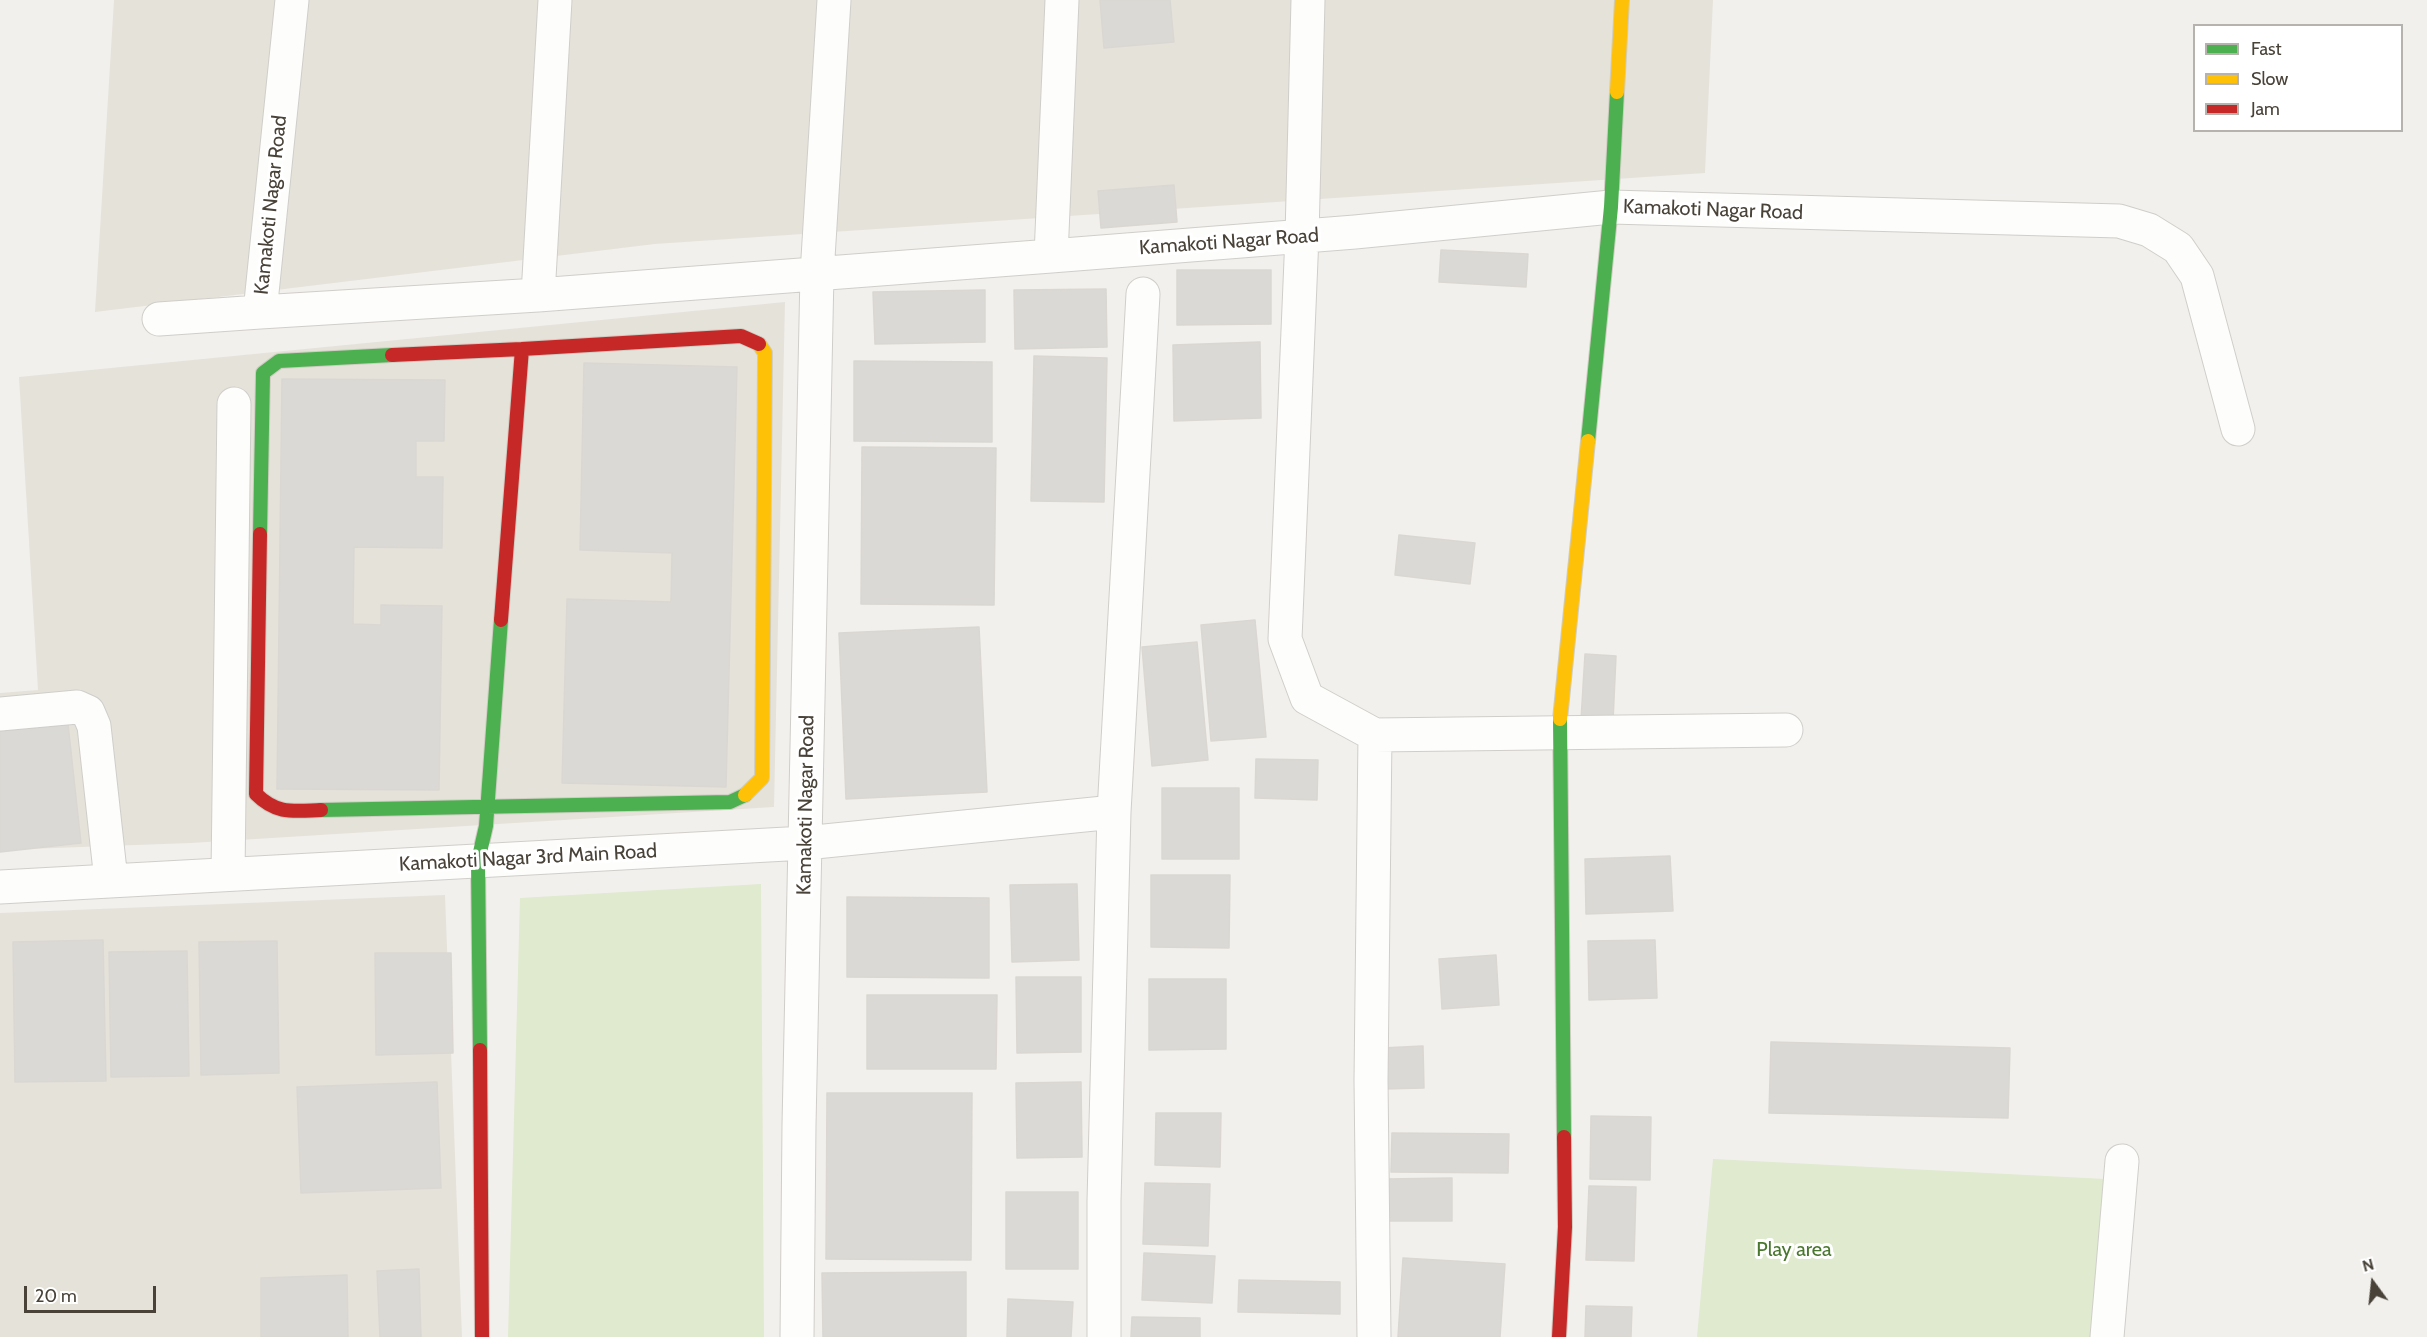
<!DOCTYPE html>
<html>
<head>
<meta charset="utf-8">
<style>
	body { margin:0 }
	#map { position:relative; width:2427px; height:1337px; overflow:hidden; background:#f2f0ec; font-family:Cabin,sans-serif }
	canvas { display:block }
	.legend { position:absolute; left:2193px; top:24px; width:210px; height:108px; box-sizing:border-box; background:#fff; border:2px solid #b6b3af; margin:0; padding:8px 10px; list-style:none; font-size:18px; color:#484238 }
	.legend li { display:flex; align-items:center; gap:12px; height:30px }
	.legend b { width:30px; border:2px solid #b6b3af }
	.north { position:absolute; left:2343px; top:1253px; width:60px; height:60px; -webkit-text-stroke:4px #fff; paint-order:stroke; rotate:345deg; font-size:16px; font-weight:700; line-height:24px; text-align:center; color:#484238 }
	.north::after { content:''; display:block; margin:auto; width:21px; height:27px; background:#484238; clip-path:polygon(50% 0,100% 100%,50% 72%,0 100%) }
	.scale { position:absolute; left:24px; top:1286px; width:132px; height:27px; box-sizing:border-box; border:3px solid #484238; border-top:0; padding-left:8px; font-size:18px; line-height:21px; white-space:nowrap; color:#484238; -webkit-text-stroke:4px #fff; paint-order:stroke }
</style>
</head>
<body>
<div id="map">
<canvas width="2427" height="1337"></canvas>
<ul class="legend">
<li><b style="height:8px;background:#4caf50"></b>Fast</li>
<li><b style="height:8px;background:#ffc107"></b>Slow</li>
<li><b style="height:8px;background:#c62828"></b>Jam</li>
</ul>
<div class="north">N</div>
<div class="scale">20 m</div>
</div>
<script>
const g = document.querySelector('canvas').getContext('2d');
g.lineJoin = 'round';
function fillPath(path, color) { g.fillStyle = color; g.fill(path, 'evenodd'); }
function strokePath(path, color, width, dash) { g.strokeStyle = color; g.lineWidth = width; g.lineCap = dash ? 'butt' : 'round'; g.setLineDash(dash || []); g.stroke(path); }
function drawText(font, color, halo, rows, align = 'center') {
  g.font = font + ' Cabin,sans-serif'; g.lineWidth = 6; g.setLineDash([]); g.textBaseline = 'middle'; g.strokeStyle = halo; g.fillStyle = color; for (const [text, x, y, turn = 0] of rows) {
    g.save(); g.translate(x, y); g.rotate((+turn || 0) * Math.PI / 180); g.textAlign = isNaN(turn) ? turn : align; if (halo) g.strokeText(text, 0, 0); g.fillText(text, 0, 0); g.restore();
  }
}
fillPath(new Path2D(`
	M114,0H1713L1705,173L655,244L95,312Z
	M785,302L774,807L191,843L0,850V693L38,690L19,377Z
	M445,895L462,1337H0V913Z`), '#e5e2da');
fillPath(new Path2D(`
	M761,884L764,1337H508L520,898Z
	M1713,1159L2105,1179L2096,1337H1697Z`), '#dfeace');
const building = new Path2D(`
	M1100,0H1170L1174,42L1104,48Z
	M1174,185L1177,222L1101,228L1098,191Z
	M1441,250L1528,254L1526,287L1439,282Z
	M1177,270H1271V324L1177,325Z
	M1106,289L1107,347L1015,349L1014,290Z
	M985,290V342L875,344L873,292Z
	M1260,342L1261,418L1174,421L1173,345Z
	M1034,356L1107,358L1104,502L1031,501Z
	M854,361L992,362V442L854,441Z
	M584,363L737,367L726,787L562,783L567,599L671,602L672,553L580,550Z
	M282,379L445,380L444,441H416V477H443L442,548L354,547L353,624L381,625V605L442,606L439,790L277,789Z
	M862,447L996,448L994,605L861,604Z
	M1399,535L1475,543L1470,584L1395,575Z
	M1255,620L1266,737L1211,741L1201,625Z
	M979,627L987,792L846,799L839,633Z
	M1197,642L1208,760L1152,766L1142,647Z
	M1585,654L1616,656L1613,721L1581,720Z
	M68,724L81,843L0,852V731Z
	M1256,759L1318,760L1317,800L1255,798Z
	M1162,788H1239V859H1162Z
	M1670,856L1673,911L1586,914L1585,859Z
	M1151,875H1230L1229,948L1151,947Z
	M1077,884L1079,960L1012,962L1010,885Z
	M847,897L989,898V978L847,977Z
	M103,940L106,1081L15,1082L13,942Z
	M1655,940L1657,998L1589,1000L1588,941Z
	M277,941L279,1073L201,1075L199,942Z
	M187,951L189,1076L111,1077L109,952Z
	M375,953H451L453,1053L376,1055Z
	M1496,955L1499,1005L1442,1009L1439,959Z
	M1016,977H1081V1052L1017,1053Z
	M1149,979H1226V1049L1149,1050Z
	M867,995H997L996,1069H867Z
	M1771,1042L2010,1048L2008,1118L1769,1113Z
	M1423,1046L1424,1088L1383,1089L1382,1048Z
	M437,1082L441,1188L301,1193L297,1087Z
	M1081,1082L1082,1157L1017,1158L1016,1083Z
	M827,1093H972L971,1260L826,1259Z
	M1156,1113H1221L1220,1167L1155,1165Z
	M1591,1116L1651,1117L1650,1180L1590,1179Z
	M1392,1133L1509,1134L1508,1173L1391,1172Z
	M1452,1178V1221H1386V1179Z
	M1145,1183L1210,1184L1208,1246L1143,1244Z
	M1589,1186L1636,1187L1634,1261L1586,1260Z
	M1006,1192H1078V1269H1006Z
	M1144,1253L1215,1256L1212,1303L1142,1300Z
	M1403,1258L1505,1264L1500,1337H1398Z
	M419,1269L421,1337H380L377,1271Z
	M966,1272V1337H823L822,1273Z
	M347,1275L348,1337H261V1278Z
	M1239,1280L1340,1282V1314L1238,1312Z
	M1008,1299L1073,1302L1071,1337H1007Z
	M1586,1306L1632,1307L1631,1337H1585Z
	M1132,1317L1200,1318V1337H1131Z`);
fillPath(building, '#dbd9d5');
strokePath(building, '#dad7d2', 1.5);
const street = new Path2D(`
	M292,0L260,312L538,295L555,0
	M1308,0L1302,236L1285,639L1307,698L1375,735L1786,730
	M1051,256L1355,232L1611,207L2119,221L2149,230L2178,248L2197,276L2238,429
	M538,295L1051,256L1062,0
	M159,319L260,312
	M0,714L77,707L88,712L94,726L111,880
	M228,874L234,404
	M0,887L805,843L1114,812
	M797,1337L799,1125L817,274L834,0
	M1104,1337V1201L1114,812L1143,294
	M1374,1337L1371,1080L1375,735
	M2107,1337L2122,1161`);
const fast = new Path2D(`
	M1588,441L1611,207L1617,92
	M260,534L263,373L279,361L392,355
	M1560,719L1564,1137
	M321,810L730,802L745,795
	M480,1050L478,861L486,826L501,620`);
const slow = new Path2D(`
	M1617,92L1622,0
	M1560,719L1588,441
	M745,795L762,778L765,353L759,344`);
const jam = new Path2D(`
	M522,349L741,336L759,344
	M392,355L522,349L501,620
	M260,534L256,794C277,815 294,811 321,810
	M480,1050L482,1337
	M1559,1337L1565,1227L1564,1137`);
strokePath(street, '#d0ceca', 35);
strokePath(fast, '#d0cdc3', 16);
strokePath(slow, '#d0cdc3', 16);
strokePath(jam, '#d0cdc3', 16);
strokePath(street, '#fdfdfc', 33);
strokePath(fast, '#4caf50', 14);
strokePath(slow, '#ffc107', 14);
strokePath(jam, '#c62828', 14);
drawText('20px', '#484238', '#fff', [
	["Kamakoti Nagar Road",271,205,-84],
	["Kamakoti Nagar Road",1713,210,2],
	["Kamakoti Nagar Road",1229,242,-4],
	["Kamakoti Nagar Road",806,805,-89],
	["Kamakoti Nagar 3rd Main Road",528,858,-3]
]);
drawText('20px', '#49772e', '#fff', [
	["Play area",1794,1250]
]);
</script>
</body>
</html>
